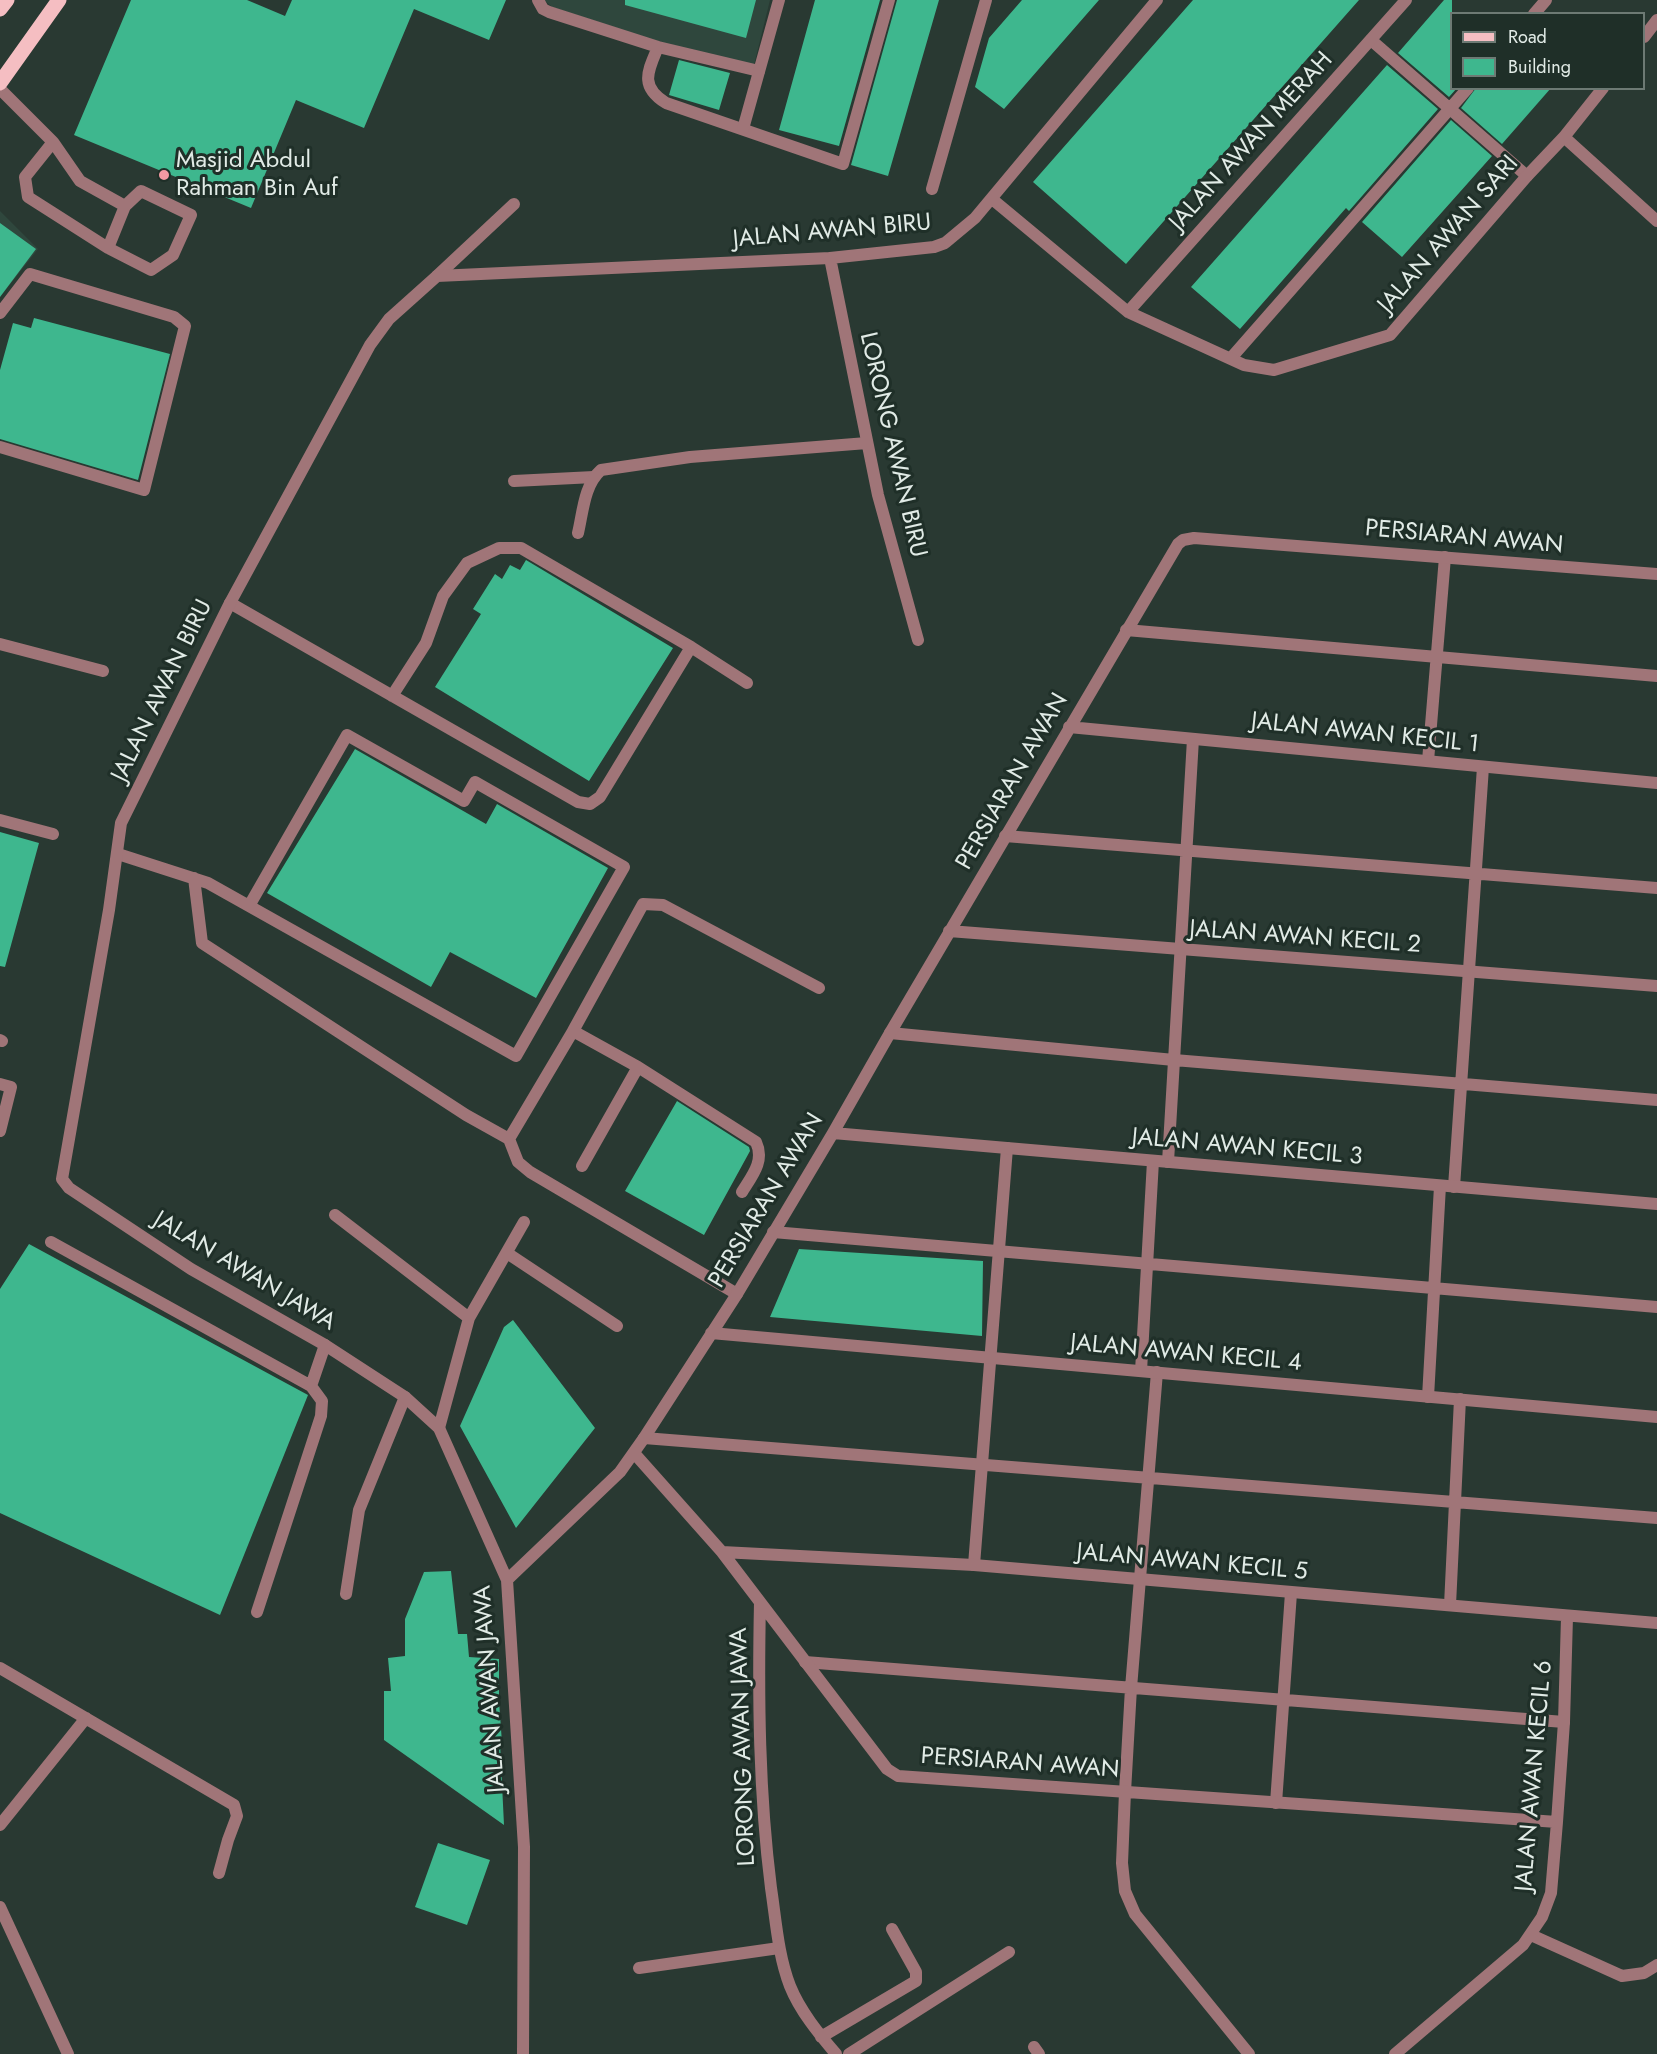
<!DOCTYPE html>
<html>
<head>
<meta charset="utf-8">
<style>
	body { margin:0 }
	#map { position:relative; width:1657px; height:2054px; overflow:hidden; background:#293932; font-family:Jost,sans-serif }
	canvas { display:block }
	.legend { position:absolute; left:1450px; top:12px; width:195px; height:78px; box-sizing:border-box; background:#1f2f28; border:2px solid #6d7a74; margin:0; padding:8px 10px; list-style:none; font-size:18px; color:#e1ebe6 }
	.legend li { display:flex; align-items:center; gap:12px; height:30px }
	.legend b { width:30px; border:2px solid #6d7a74 }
</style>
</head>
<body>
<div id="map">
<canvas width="1657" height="2054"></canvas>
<ul class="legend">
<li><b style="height:8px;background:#f5bec2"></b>Road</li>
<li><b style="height:16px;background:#3eb78e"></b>Building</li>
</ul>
</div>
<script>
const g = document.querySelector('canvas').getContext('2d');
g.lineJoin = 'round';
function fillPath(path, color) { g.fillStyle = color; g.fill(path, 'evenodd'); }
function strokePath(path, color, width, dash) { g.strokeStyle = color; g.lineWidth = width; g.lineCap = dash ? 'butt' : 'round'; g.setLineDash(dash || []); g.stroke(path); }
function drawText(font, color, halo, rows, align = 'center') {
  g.font = font + ' Jost,sans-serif'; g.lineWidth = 6; g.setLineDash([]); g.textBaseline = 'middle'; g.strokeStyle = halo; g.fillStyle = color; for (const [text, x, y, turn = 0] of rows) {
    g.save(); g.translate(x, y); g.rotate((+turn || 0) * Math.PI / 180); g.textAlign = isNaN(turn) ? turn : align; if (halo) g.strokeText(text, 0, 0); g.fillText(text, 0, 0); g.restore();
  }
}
fillPath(new Path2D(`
	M544,0H770L754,65L659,42L552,7Z
	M0,211L38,249L0,297Z`), '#2f473d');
fillPath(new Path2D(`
	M131,0H247L285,16L292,0H506L489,40L414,9L364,128L296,100L251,208L74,135Z
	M625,0H756L746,38L625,5Z
	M815,0H880L839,146L779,130Z
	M897,0H939L888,176L851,165Z
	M1022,0H1099L1004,109L975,87L989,38Z
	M1193,0H1359L1126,264L1033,182Z
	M1444,0H1452V88H1457L1449,97L1398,53Z
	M679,60L730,73L719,110L669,95Z
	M1387,65L1438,109L1349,211L1346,208L1240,329L1191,287Z
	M1476,88H1551L1502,144L1461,108Z
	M1451,120L1492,156L1402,257L1362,222Z
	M0,223L36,249L0,297Z
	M34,318L170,354L138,480L0,439V370L13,323L31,328Z
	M526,560L673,648L589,781L435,687L481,614L473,609L495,574L502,579L510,565L520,570Z
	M355,749L486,824L497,804L608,868L536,998L450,952L431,987L267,893Z
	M0,832L39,843L5,967L0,966Z
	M677,1101L749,1147L750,1151L704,1235L625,1191Z
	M29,1244L308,1395L220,1615L0,1513V1289Z
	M799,1249L983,1261L982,1336L770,1317Z
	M513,1320L595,1428L516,1528L460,1426L504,1327Z
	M451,1571L458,1634H467L469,1657L499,1659V1701L502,1743H500L504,1825L384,1740V1691H391L388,1658L405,1656V1619L424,1572Z
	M438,1843L490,1860L467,1925L415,1907Z`), '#3eb78e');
strokePath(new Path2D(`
	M538,0L543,9L549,12L658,47L759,71
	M1534,14L1546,0
	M1371,40L1527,176
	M658,47C648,71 639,86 666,103L843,164L889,0
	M0,89L53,142L80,181L125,206L141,191L191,215L173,255L151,270L108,248L28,197L25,177L53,142
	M108,248L125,206
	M437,276L514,204
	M0,313L30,274L174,317L185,326L144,490L0,447
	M1231,358L1468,88
	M514,481L594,477
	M230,603L578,802L590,804L600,797L691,647L521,548H499L467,563L443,596L426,643L392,696
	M1126,630L1657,676
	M0,644L103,671
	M691,647L747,683
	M1428,761L1445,557
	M0,820L53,834
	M1005,836L1657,888
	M118,854L208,883L249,906L516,1056L624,867L475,782L464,801L347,735L249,906
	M194,878L202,943L466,1115L509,1139L518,1162L530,1172L737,1294
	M573,1031L643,904L663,905L819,988
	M890,1033L1174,1060L1657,1100
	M0,1040L2,1041
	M0,1084L11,1087L0,1131
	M509,1139L573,1031L638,1067L756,1142C765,1161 752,1176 742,1192
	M1168,1162L1193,739
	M582,1166L638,1067
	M1454,1187L1483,767
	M335,1215L469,1318
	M773,1232L1657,1307
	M51,1242L311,1386
	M507,1253L617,1326
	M1141,1371L1153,1161
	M1428,1397L1440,1186
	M439,1428L469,1318L524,1222
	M644,1438L1657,1518
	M974,1565L1007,1148
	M346,1594L359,1510L405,1397
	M1450,1605L1460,1399
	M257,1612L321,1416L322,1401L311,1386L325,1345
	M805,1662L1564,1722
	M1125,1792L1131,1688L1157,1372
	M1276,1803L1291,1593
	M639,1968L779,1948`), '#a07578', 12);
strokePath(new Path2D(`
	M1644,37L1657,20
	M743,129L779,0
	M1564,137L1657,221
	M932,189L986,0
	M992,199L1128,312L1244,365L1274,370L1390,335L1527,176L1564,137L1603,88
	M830,258L878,495L918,640
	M1128,312L1406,0
	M578,533C583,512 584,485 601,470L690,457L867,443
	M1069,727L1657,783
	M949,931L1657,986
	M833,1133L1657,1204
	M711,1333L1657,1417
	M634,1453L722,1552L887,1769L898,1776L1557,1822
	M722,1552L974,1565L1657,1623
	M507,1580L620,1472L644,1438L737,1294L833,1133L890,1033L1178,544L1183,540L1194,538L1657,574
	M760,1602C758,1698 759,1793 771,1888C776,1921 778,1955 790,1986C800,2011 819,2034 836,2054
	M0,1668L234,1805L237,1816L228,1840L219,1873
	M1125,1792L1122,1863L1125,1891L1135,1914L1249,2054
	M0,1825L86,1718
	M0,1907L68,2054
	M1531,1935L1622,1976L1644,1973L1657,1965
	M821,2037L916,1981V1972L892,1929
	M1034,2047L1039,2054
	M523,2054L524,1847L507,1580L439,1428L405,1397L325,1345L191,1269L69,1188L62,1179L109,910L121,823L230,603L370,345L389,319L437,276L830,258L934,247L945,243L975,218L1157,0
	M849,2054L1009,1952
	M1395,2054L1523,1945L1542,1917L1551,1893L1557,1822L1564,1722L1567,1617`), '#a07578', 12);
strokePath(new Path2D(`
	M0,9L7,0
	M0,83L59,0`), '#f5bec2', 15);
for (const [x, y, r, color] of [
	[164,175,6,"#f49aa3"]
]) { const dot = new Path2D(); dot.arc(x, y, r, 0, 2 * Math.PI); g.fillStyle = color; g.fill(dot); strokePath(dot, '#1f2f28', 2); }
drawText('24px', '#e1ebe6', '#1f2f28', [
	["JALAN AWAN MERAH",1252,142,-48],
	["JALAN AWAN BIRU",832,232,-5],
	["JALAN AWAN SARI",1449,235,-49],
	["LORONG AWAN BIRU",892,445,77],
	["PERSIARAN AWAN",1464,538,5],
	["JALAN AWAN BIRU",163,691,-64],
	["JALAN AWAN KECIL 1",1365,734,6],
	["PERSIARAN AWAN",1013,782,-60],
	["JALAN AWAN KECIL 2",1305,938,4],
	["JALAN AWAN KECIL 3",1247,1148,5],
	["PERSIARAN AWAN",767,1201,-59],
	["JALAN AWAN JAWA",244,1272,31],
	["JALAN AWAN KECIL 4",1186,1354,5],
	["JALAN AWAN KECIL 5",1192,1563,5],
	["JALAN AWAN JAWA",491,1689,-94],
	["LORONG AWAN JAWA",744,1747,-92],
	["PERSIARAN AWAN",1020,1764,4],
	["JALAN AWAN KECIL 6",1535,1776,-85]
]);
drawText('24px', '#e1ebe6', '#1f2f28', [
	["Masjid Abdul",176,161],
	["Rahman Bin Auf",176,189]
], 'left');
</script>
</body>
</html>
